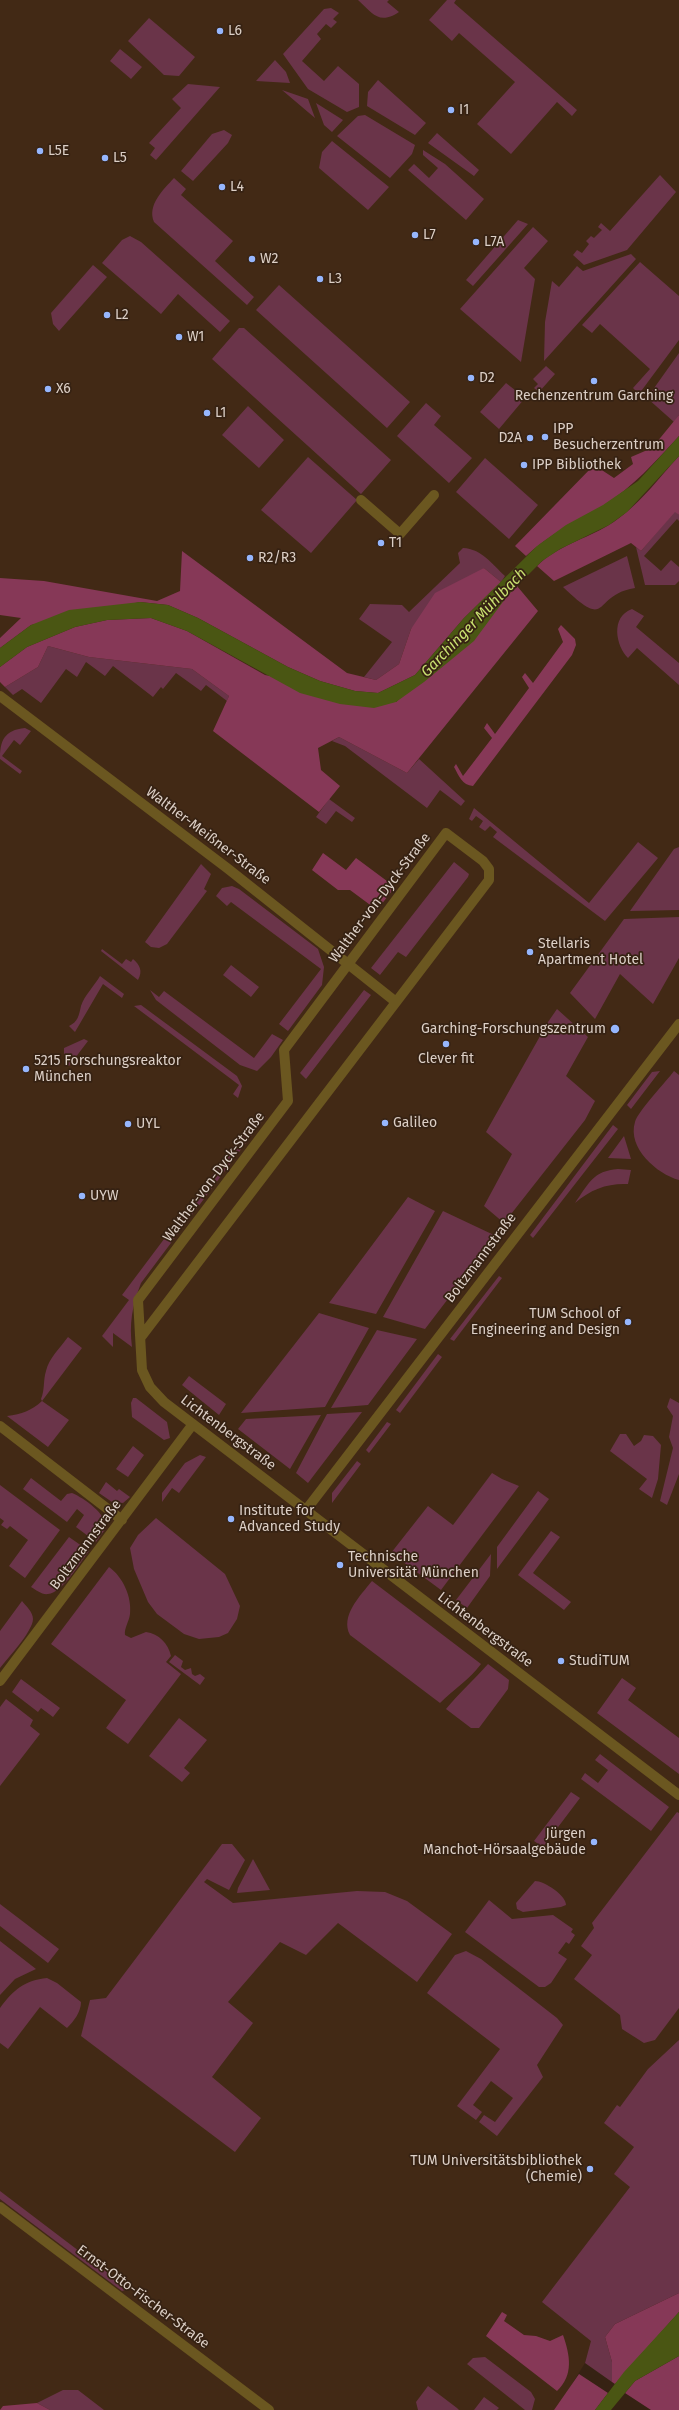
<!DOCTYPE html>
<html>
<head>
<meta charset="utf-8">
<style>
	body { margin:0 }
	canvas { display:block; background:#362213 }
</style>
</head>
<body>
<canvas width="679" height="2410"></canvas>
<script>
const g = document.querySelector('canvas').getContext('2d');
g.lineJoin = 'round';
function fillPath(path, color) { g.fillStyle = color; g.fill(path, 'evenodd'); }
function strokePath(path, color, width, dash) { g.strokeStyle = color; g.lineWidth = width; g.lineCap = dash ? 'butt' : 'round'; g.setLineDash(dash || []); g.stroke(path); }
function drawText(font, color, halo, rows, align = 'center') {
  g.font = font + ' "Fira Sans",sans-serif'; g.lineWidth = 3.5; g.setLineDash([]); g.textBaseline = 'middle'; g.strokeStyle = halo; g.fillStyle = color; for (const [text, x, y, turn = 0] of rows) {
    g.save(); g.translate(x, y); g.rotate((+turn || 0) * Math.PI / 180); g.textAlign = isNaN(turn) ? turn : align; if (halo) g.strokeText(text, 0, 0); g.fillText(text, 0, 0); g.restore();
  }
}
fillPath(new Path2D(`
	M0,0H679V2227L592,2341L585,2363L556,2410H0Z`), '#422915');
fillPath(new Path2D(`
	M358,0H389L387,2L399,12C379,25 373,14 358,0Z
	M447,0H456L454,3L577,110L572,116L557,102L511,154L477,124L515,82L459,33L452,41L429,20Z
	M331,8L339,13L333,19L337,22L331,28L326,24L317,34L321,39L302,61L324,81L338,66L359,84V107L347,112L308,89L283,54L324,9Z
	M149,18L195,57L179,76L164,75L128,41Z
	M120,49L142,67L131,79L110,61Z
	M275,60L286,72L290,83L256,81Z
	M378,80L426,123L415,135L367,106L368,92Z
	M188,84L220,87L156,160L150,155L155,148L149,143L181,108L172,99Z
	M282,90L308,99L315,118Z
	M316,103L343,120L332,132L324,125Z
	M365,115L415,145L412,154L390,178L337,136L358,116Z
	M224,130L232,135L228,143L193,181L181,171L212,134Z
	M437,133L479,170L474,176L428,143Z
	M332,141L389,187L368,210L319,168L322,152Z
	M423,150L445,164L484,199L466,220L408,170L414,164L429,178L438,168L423,155Z
	M660,175L676,192L627,250L584,265L573,255L577,250L582,253L589,244L586,241L591,236L594,238L602,230L598,227L601,223L610,231Z
	M174,178L186,189L181,195L233,241L215,261L254,297L247,305L154,222C147,205 163,190 174,178Z
	M518,220L528,224L473,286L466,280Z
	M533,227L548,241L524,268L535,279L521,362L460,309Z
	M130,236L141,242L230,321L220,332L178,294L161,314L102,263L122,240Z
	M631,254L636,259L544,361L545,322L552,281L559,287L577,266L583,271Z
	M640,262L679,296V340L639,394L633,388L650,369L600,324L592,333L582,325Z
	M93,265L107,277L59,331L53,324L51,313Z
	M279,285L410,402L387,428L256,310Z
	M239,328H244L391,460L361,494L212,359Z
	M679,353V415L674,422L647,398Z
	M546,366L555,374L539,392L534,388L538,384L533,379Z
	M506,383L525,398L499,429L480,412Z
	M426,403L441,416L434,425L472,458L449,483L397,436Z
	M248,406L284,440L259,468L222,435Z
	M308,457L357,500L311,553L261,510Z
	M485,458L538,505L509,539L456,492Z
	M675,511L679,515V521L677,519L644,556L661,571L671,560L679,567V581L675,585H645L636,547L641,551Z
	M463,548C482,549 492,564 505,576L501,582L484,568L411,629L399,664L376,680L364,677L392,642L359,619L370,604L402,605L409,612L460,563L458,553Z
	M627,556L635,588C591,595 611,633 563,587Z
	M632,609L644,616L636,627L679,663V685L637,648L628,658C616,646 610,617 632,609Z
	M48,646L89,657L192,669L229,696L227,701L206,685L201,691L176,673L163,689L161,687L153,697L113,666L105,676L86,662L77,677L66,669L41,703L22,689L13,695L5,687L38,667Z
	M25,728L31,731L20,745L14,740L2,756L22,771L20,774L0,759C0,741 4,730 25,728Z
	M339,737L407,773L419,759L465,801L461,806L440,790L427,808L345,746L332,741Z
	M329,799L355,818L352,822L336,811L326,824L316,817Z
	M474,808L589,903L638,842L658,858L605,921L493,837L497,832L490,826L485,831L479,827L483,821L476,816L472,821L469,819Z
	M679,847V910L630,911L674,849Z
	M454,862L469,874L468,877L406,957L398,952L380,975L371,968Z
	M201,864L211,874L204,889L207,891L167,944L159,948L151,947L145,942Z
	M232,886L239,889L318,949L324,967L322,985L288,1031L279,1024L321,969L231,902L227,906L216,896L222,888Z
	M679,917V958L653,1004L620,974L595,1019L570,993L624,919Z
	M102,949L122,964L126,959L131,962L133,959C140,965 143,971 138,980L101,951Z
	M231,965L259,987L251,997L223,975Z
	M100,976L124,994L122,998L103,984L75,1032L69,1026C78,1022 79,1015 81,1006C84,996 95,985 100,976Z
	M150,990L159,997L164,991L254,1058L272,1034L283,1040L271,1057L257,1071L240,1065L156,1000Z
	M364,990L371,995L306,1079L300,1073Z
	M141,1005L237,1076L242,1086L238,1098L233,1094L239,1085L134,1006Z
	M557,1009L588,1037L566,1076L595,1101L585,1120L504,1223L484,1206L512,1154L486,1132L548,1022Z
	M84,1039L88,1041L69,1066L64,1065V1048Z
	M660,1071L631,1109L627,1105L652,1072Z
	M674,1071L679,1075V1180C657,1174 627,1148 635,1122C638,1111 666,1082 674,1071Z
	M266,1116L141,1283C132,1306 129,1324 132,1347L113,1333V1347L102,1336L129,1300L122,1295L255,1118Z
	M613,1125L618,1129L533,1238L530,1235Z
	M624,1136L631,1159L608,1158Z
	M618,1169L631,1170L628,1184C608,1183 591,1189 575,1203C589,1183 593,1171 618,1169Z
	M408,1197L435,1211L376,1314L329,1303Z
	M443,1211L496,1236L425,1329L383,1317Z
	M499,1276L502,1278L454,1341L450,1339Z
	M319,1313L369,1328L325,1407L241,1413Z
	M377,1330L417,1339L368,1405L331,1408Z
	M68,1337L82,1348L42,1401L69,1420L48,1447L7,1416C22,1414 31,1411 42,1401L41,1399C45,1390 43,1380 46,1371C49,1358 60,1348 68,1337Z
	M438,1354L442,1357L400,1413L396,1410Z
	M189,1376L226,1404L219,1415L182,1385Z
	M133,1398H136L167,1422L170,1438L164,1440L132,1417L131,1403Z
	M670,1398L679,1403V1474L667,1505L660,1501L673,1448L669,1437L673,1416L667,1407Z
	M362,1412L308,1483L296,1473L327,1414Z
	M321,1415L290,1469L238,1429L246,1419Z
	M387,1422L391,1424L369,1453L366,1450Z
	M620,1434H626L634,1446L641,1441L644,1435L653,1436L661,1445L658,1479L652,1498L639,1489L647,1479L610,1451Z
	M133,1446L144,1455L128,1477L116,1469Z
	M200,1455L206,1457L179,1493L172,1488L162,1502V1493L185,1463Z
	M357,1461L361,1464L332,1503V1493Z
	M492,1473L502,1479L519,1486L441,1590L391,1553L428,1506L453,1525Z
	M31,1478L61,1501L67,1494L72,1493C84,1498 107,1514 106,1528L96,1542L76,1527L84,1515L77,1509L67,1522L23,1489Z
	M106,1482L117,1491L119,1489L130,1497L123,1503L112,1502L99,1493Z
	M0,1485L60,1530L25,1578L9,1566L28,1540L10,1526L7,1529L1,1525L4,1521L0,1518Z
	M538,1491L549,1499L497,1569V1547Z
	M156,1518L225,1574L240,1606L237,1619L228,1633L219,1637L199,1639L184,1634L157,1614L148,1602L134,1569L130,1548L138,1535Z
	M551,1531L560,1537L533,1573L571,1602L564,1610L518,1575Z
	M69,1537L89,1551C80,1562 63,1593 48,1594C42,1595 36,1590 31,1587Z
	M491,1554L490,1576L467,1608L456,1600Z
	M109,1567C123,1577 132,1597 130,1614C129,1622 124,1628 125,1635L131,1638L146,1632C159,1634 168,1643 171,1656L166,1662L181,1674L128,1744L106,1728L126,1700L51,1644Z
	M372,1581L481,1664C469,1680 454,1689 440,1703L350,1635C340,1616 360,1596 372,1581Z
	M22,1601C26,1606 33,1612 33,1619C33,1631 8,1658 0,1668V1631Z
	M175,1655L183,1661L181,1667L185,1670L191,1668L192,1674L195,1676L200,1674L205,1678L200,1685L169,1662Z
	M488,1664L509,1680L508,1689L479,1728H471L446,1709C459,1693 474,1680 488,1664Z
	M622,1678L636,1688L628,1700L679,1738V1774L597,1713Z
	M21,1679L60,1708L53,1717L41,1708L38,1712L12,1692Z
	M6,1699L33,1720L30,1726L40,1734L0,1786V1707Z
	M179,1718L207,1740L184,1768L190,1773L182,1782L149,1756Z
	M600,1754L669,1807L651,1831L581,1779L585,1773L598,1783L608,1770L595,1760Z
	M571,1792L580,1798L543,1847L534,1841Z
	M677,1812L679,1813V2008L655,2040L644,2043L622,2029L620,2015L574,1979L592,1955L581,1946L594,1928L592,1923Z
	M222,1844H232L245,1860L229,1890L207,1879L204,1882L233,1903L357,1891L385,1892L407,1901L452,1934L417,1982L338,1923L306,1955L280,1942L228,2002L253,2023L212,2077L261,2118L235,2152L81,2036L90,2000L106,1998Z
	M253,1859L270,1890L237,1893L238,1888Z
	M535,1881C544,1881 566,1895 566,1905L561,1907L523,1912L517,1909L516,1903Z
	M489,1900L512,1919L553,1915L573,1929L571,1932L575,1935L569,1944L566,1942L558,1953L567,1959L551,1983L545,1987H539L465,1932Z
	M0,1904L59,1949L48,1963L0,1926Z
	M0,1941L36,1969L15,1979L0,1995Z
	M466,1951L481,1959L557,2018L563,2025L537,2065L543,2077L497,2136L479,2122L484,2115L495,2122L513,2098L491,2081L473,2105L482,2112L476,2120L457,2106L500,2049L427,1993L455,1955Z
	M47,1978L57,1983L81,2002C81,2012 74,2021 67,2028L40,2007L8,2049L0,2043V2008C13,1990 25,1980 47,1978Z
	M679,2040V2293L615,2324L605,2337L612,2362V2382L585,2363L591,2341L542,2302L630,2187L614,2174L634,2147L604,2123L617,2105L620,2107L648,2069Z
	M0,2191L129,2289L122,2291L0,2199Z
	M485,2357L531,2392L535,2399L532,2410H525L467,2364L473,2358Z
	M428,2386L457,2408L459,2410H418L416,2402Z
	M63,2390H78L104,2410H50L37,2403Z
	M484,2397L499,2408L497,2410H474Z`), '#6a3449');
fillPath(new Path2D(`
	M679,415V436C655,462 633,487 603,506C576,522 549,534 526,556L515,546L594,465L614,478L633,464L631,457L652,448Z
	M679,456V515L675,512L641,551L631,543L554,581L537,566C557,546 586,539 609,525C637,508 658,479 679,456Z
	M182,551L347,673L376,680L399,664L411,629L435,593L484,568L501,582L464,618L415,675L378,693L355,691L320,681L288,667L198,618L168,605L140,602L31,625L0,648V638L21,618L0,615V578L44,581L157,601L180,591Z
	M517,586L538,611L407,773L339,737L318,748L321,770L340,786L319,812L213,731L229,696L192,669L89,657L48,646L38,667L5,687L0,682V667L27,647L75,627L107,620L151,618L187,631L265,675L396,702Z
	M561,625L575,639L576,645L572,655L473,786C462,785 459,776 454,767L456,764L463,776L492,738L484,728L487,723L495,734L529,688L522,677L525,673L533,683L563,642L558,629Z
	M323,853L346,870L356,858L395,887L377,910L350,890H338L312,870Z
	M679,2293V2312L615,2384L612,2382V2362L605,2337L615,2324Z
	M502,2312L507,2315L504,2321L524,2335L536,2336L550,2341L563,2335C570,2355 574,2375 557,2391L486,2336Z
	M679,2356V2410H651L625,2393L635,2381Z
	M579,2374L608,2393L595,2410H554Z
	M37,2403L50,2410H0L3,2406Z`), '#863857');
fillPath(new Path2D(`
	M679,436V456L627,512L609,525L560,549L542,561L508,595L474,641L424,682L396,702L374,708L340,704L300,693L187,631L151,618L107,620L75,627L27,647L0,667V648L31,625L69,610L140,602L168,605L198,618L288,667L320,681L355,691L378,693L415,675L464,618L537,546L566,525L603,505L638,481Z
	M679,2312V2356L635,2381L611,2410H595L624,2372Z`), '#4a5613');
strokePath(new Path2D(`
	M361,500L400,534L434,495`), '#6b5720', 10);
strokePath(new Path2D(`
	M0,696L227,868L396,1002
	M141,1337L489,880V869L483,861L446,833L284,1050L288,1101L138,1300L142,1370L150,1387L164,1402L679,1795
	M0,1426L122,1520
	M306,1510L679,1024
	M0,1681L193,1424
	M0,2207L269,2410`), '#6b5720', 10);
for (const [x, y, r, color] of [
	[220,31,4,"#96b6fd"],
	[451,110,4,"#96b6fd"],
	[40,151,4,"#96b6fd"],
	[105,158,4,"#96b6fd"],
	[222,187,4,"#96b6fd"],
	[415,235,4,"#96b6fd"],
	[476,242,4,"#96b6fd"],
	[252,259,4,"#96b6fd"],
	[320,279,4,"#96b6fd"],
	[107,315,4,"#96b6fd"],
	[179,337,4,"#96b6fd"],
	[471,378,4,"#96b6fd"],
	[594,381,4,"#96b6fd"],
	[48,389,4,"#96b6fd"],
	[207,413,4,"#96b6fd"],
	[545,437,4,"#96b6fd"],
	[530,438,4,"#96b6fd"],
	[524,465,4,"#96b6fd"],
	[381,543,4,"#96b6fd"],
	[250,558,4,"#96b6fd"],
	[530,952,4,"#96b6fd"],
	[615,1029,5,"#96b6fd"],
	[446,1044,4,"#96b6fd"],
	[26,1069,4,"#96b6fd"],
	[385,1123,4,"#96b6fd"],
	[128,1124,4,"#96b6fd"],
	[82,1196,4,"#96b6fd"],
	[628,1322,4,"#96b6fd"],
	[231,1519,4,"#96b6fd"],
	[340,1565,4,"#96b6fd"],
	[561,1661,4,"#96b6fd"],
	[594,1842,4,"#96b6fd"],
	[590,2169,4,"#96b6fd"]
]) { const dot = new Path2D(); dot.arc(x, y, r, 0, 2 * Math.PI); g.fillStyle = color; g.fill(dot); strokePath(dot, '#362213', 1.5); }
drawText('14px', '#dccfc6', '#362213', [
	["L6",228,31],
	["I1",459,110],
	["L5E",48,151],
	["L5",113,158],
	["L4",230,187],
	["L7",423,235],
	["L7A",484,242],
	["W2",260,259],
	["L3",328,279],
	["L2",115,315],
	["W1",187,337],
	["D2",479,378],
	["X6",56,389],
	["Rechenzentrum Garching",594,396,"center"],
	["L1",215,413],
	["IPP",553,429],
	["Besucherzentrum",553,445],
	["D2A",522,438,"right"],
	["IPP Bibliothek",532,465],
	["T1",389,543],
	["R2/R3",258,558],
	["Stellaris",538,944],
	["Apartment Hotel",538,960],
	["Garching-Forschungszentrum",606,1029,"right"],
	["Clever fit",446,1059,"center"],
	["5215 Forschungsreaktor",34,1061],
	["München",34,1077],
	["Galileo",393,1123],
	["UYL",136,1124],
	["UYW",90,1196],
	["TUM School of",620,1314,"right"],
	["Engineering and Design",620,1330,"right"],
	["Institute for",239,1511],
	["Advanced Study",239,1527],
	["Technische",348,1557],
	["Universität München",348,1573],
	["StudiTUM",569,1661],
	["Jürgen",586,1834,"right"],
	["Manchot-Hörsaalgebäude",586,1850,"right"],
	["TUM Universitätsbibliothek",582,2161,"right"],
	["(Chemie)",582,2177,"right"]
], 'left');
drawText('14px', '#dccfc6', '#362213', [
	["Walther-Meißner-Straße",208,836,37],
	["Walther-von-Dyck-Straße",380,898,-53],
	["Walther-von-Dyck-Straße",214,1177,-53],
	["Boltzmannstraße",481,1258,-53],
	["Lichtenbergstraße",228,1433,37],
	["Boltzmannstraße",86,1545,-53],
	["Lichtenbergstraße",485,1630,37],
	["Ernst-Otto-Fischer-Straße",143,2297,37]
]);
drawText('italic 15px', '#c9e170', '#362213', [
	["Garchinger Mühlbach",474,623,-46]
]);
</script>
</body>
</html>
